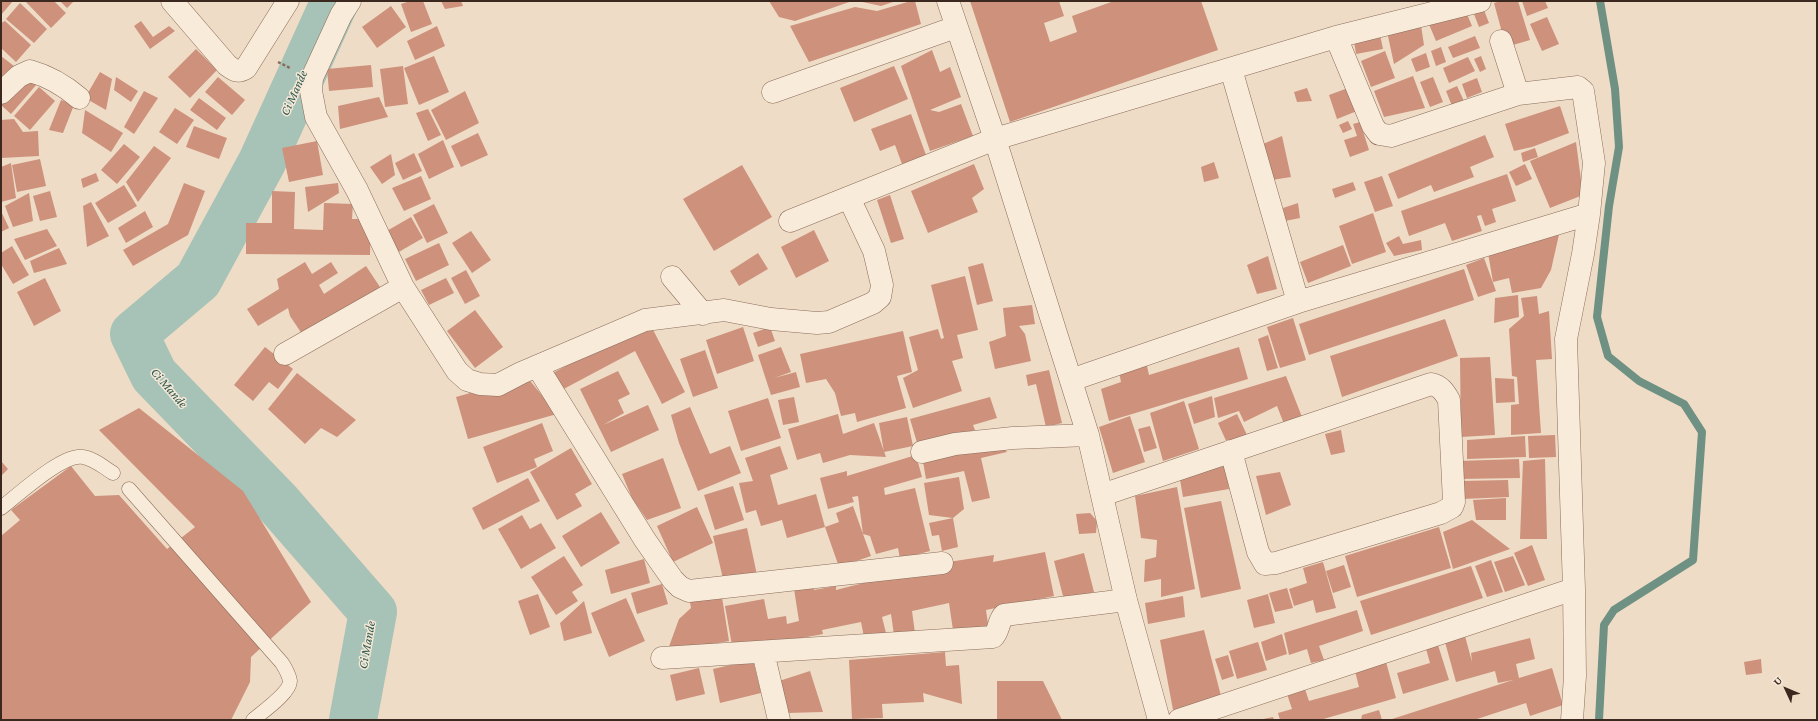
<!DOCTYPE html>
<html>
<head>
<meta charset="utf-8">
<style>
	body { margin:0 }
	#map { position:relative; width:1818px; height:721px; overflow:hidden; background:#efdcc6; font-family:"Crimson Pro",serif }
	canvas { display:block }
	.frame { position:absolute; inset:0; border:2px solid #3b281f; pointer-events:none }
	.north { position:absolute; left:1766px; top:669px; width:40px; height:40px; -webkit-text-stroke:3px #f6e8d6; paint-order:stroke; rotate:314deg; font-size:11px; font-weight:700; line-height:16px; text-align:center; color:#3b281f }
	.north::after { content:''; display:block; margin:auto; width:14px; height:18px; background:#3b281f; clip-path:polygon(50% 0,100% 100%,50% 72%,0 100%) }
</style>
</head>
<body>
<div id="map">
<canvas width="1818" height="721"></canvas>
<div class="frame"></div>
<div class="north">U</div>
</div>
<script>
const g = document.querySelector('canvas').getContext('2d');
g.lineJoin = 'round';
function strokePath(path, color, width, dash) { g.strokeStyle = color; g.lineWidth = width; g.lineCap = dash ? 'butt' : 'round'; g.setLineDash(dash || []); g.stroke(path); }
function fillPath(path, color) { g.fillStyle = color; g.fill(path, 'evenodd'); }
function drawText(font, color, halo, rows, align = 'center') {
  g.font = font + ' "Crimson Pro",serif'; g.lineWidth = 3; g.setLineDash([]); g.textBaseline = 'middle'; g.strokeStyle = halo; g.fillStyle = color; for (const [text, x, y, turn = 0] of rows) {
    g.save(); g.translate(x, y); g.rotate((+turn || 0) * Math.PI / 180); g.textAlign = isNaN(turn) ? turn : align; if (halo) g.strokeText(text, 0, 0); g.fillText(text, 0, 0); g.restore();
  }
}
strokePath(new Path2D(`
	M1599,720L1604,625L1614,610L1693,560L1702,432L1684,404L1639,381L1608,356L1597,317L1609,206L1619,147L1615,89L1600,1`), '#6e9183', 8);
strokePath(new Path2D(`
	M335,1L262,162L198,280L134,334L154,375L278,503L373,612L353,720`), '#a7c2b6', 48);
fillPath(new Path2D(`
	M1,1H13L1,15Z
	M25,1H54L66,13L51,28Z
	M60,1H74L67,8Z
	M410,1H423L432,24L411,32L401,4Z
	M441,1H461L463,6L445,9Z
	M769,1H852L795,21L779,17Z
	M858,1H896L881,6Z
	M911,1H915L921,24L809,62L790,26L855,7L877,11Z
	M970,1H1059L1064,16L1044,23L1050,42L1077,32L1072,16L1114,1H1201L1218,50L1010,122Z
	M1501,1H1518L1530,40L1506,47L1494,3Z
	M1522,1H1545L1548,8L1527,16Z
	M20,3L47,29L34,43L6,19Z
	M1482,5L1489,23L1479,27L1472,9Z
	M391,6L406,27L377,48L362,27Z
	M1464,7L1472,26L1436,41L1428,22Z
	M1547,17L1559,44L1542,51L1530,24Z
	M1420,19L1424,45L1394,64L1386,27Z
	M5,21L31,45L16,62L1,48V23Z
	M141,21L153,37L169,26L175,31L150,49L134,26Z
	M437,26L445,46L415,60L407,41Z
	M1379,30L1383,49L1356,54L1353,35Z
	M1475,36L1480,48L1453,58L1448,47Z
	M1441,47L1446,62L1436,66L1431,51Z
	M196,49L217,70L190,98L168,77Z
	M932,50L940,72L950,67L961,97L930,110L939,112L961,104L973,136L930,151L901,66Z
	M1385,51L1395,78L1371,87L1361,61Z
	M1426,53L1430,67L1416,72L1411,59Z
	M1,56L14,66L1,80Z
	M434,56L449,92L419,105L404,68Z
	M1481,56L1486,69L1480,72L1474,59Z
	M1468,57L1475,71L1449,83L1443,68Z
	M371,65L373,87L329,91L327,69Z
	M403,66L408,104L385,107L380,69Z
	M894,66L908,99L854,122L840,88Z
	M100,72L112,79L106,110L85,98Z
	M28,76L37,84L11,114L1,105Z
	M1413,76L1425,108L1384,117L1374,91Z
	M116,77L138,91L131,102L114,90Z
	M218,77L245,100L232,115L205,92Z
	M1433,77L1443,102L1430,107L1420,82Z
	M1477,78L1482,92L1467,98L1462,84Z
	M1457,86L1464,101L1452,106L1446,91Z
	M39,87L55,101L30,130L14,116Z
	M1307,88L1312,101L1297,102L1294,92Z
	M1348,88L1357,111L1337,119L1329,95Z
	M144,91L158,98L134,134L124,127Z
	M465,91L479,123L446,140L431,110Z
	M379,97L388,117L340,129L338,106Z
	M199,98L226,118L217,130L190,110Z
	M61,100L74,105L63,133L49,130Z
	M1560,106L1569,133L1532,147L1514,151L1505,124Z
	M175,108L194,120L177,144L159,132Z
	M428,109L441,135L428,141L416,113Z
	M85,110L123,133L111,152L82,133Z
	M911,114L926,155L902,164L895,145L880,151L871,129Z
	M14,119L23,132L38,131L39,156L1,158V120Z
	M1348,121L1352,129L1343,133L1339,125Z
	M1360,122L1369,150L1350,157L1344,140L1357,136L1353,124Z
	M194,126L227,138L219,159L186,147Z
	M478,133L488,155L461,167L451,146Z
	M1485,135L1494,157L1470,167L1474,177L1434,192L1431,185L1398,199L1388,174Z
	M1282,136L1291,177L1272,180L1263,144Z
	M443,140L454,167L429,179L418,154Z
	M317,141L323,175L289,182L282,148Z
	M1576,142L1583,195L1550,208L1530,161Z
	M124,144L140,157L117,184L101,170Z
	M154,146L171,158L138,202L126,182Z
	M1535,148L1538,157L1523,162L1521,153Z
	M414,153L422,171L403,180L395,163Z
	M391,154L395,175L382,184L370,167Z
	M40,159L46,186L17,192L12,165Z
	M1214,162L1219,178L1204,182L1201,167Z
	M11,163L16,198L1,202V167Z
	M974,164L984,189L972,198L978,212L928,233L911,191Z
	M1525,164L1532,179L1516,186L1509,172Z
	M742,165L772,217L714,251L683,199Z
	M96,173L99,181L83,188L81,179Z
	M1507,174L1516,201L1492,209L1496,222L1485,226L1481,215L1477,216L1482,231L1452,241L1445,223L1409,236L1401,211Z
	M421,176L431,199L404,211L392,188Z
	M1382,176L1393,206L1375,212L1364,182Z
	M1353,182L1356,190L1335,198L1332,189Z
	M184,183L205,191L188,235L133,266L123,250L168,224Z
	M338,183L339,193L308,212L305,187Z
	M124,185L137,206L108,223L95,203Z
	M50,191L57,217L40,221L33,196Z
	M272,191L295,192L294,229L323,230L324,203L353,204L352,219H371L370,255L246,254V223H272Z
	M29,193L33,221L13,227L5,206Z
	M890,195L904,239L891,243L877,200Z
	M91,202L109,236L87,247L83,206Z
	M1298,203L1300,218L1285,221L1283,208Z
	M434,204L448,233L427,243L413,215Z
	M1,211L9,228L1,232Z
	M145,211L153,227L126,243L118,228Z
	M1373,213L1386,252L1352,264L1339,226Z
	M411,217L423,238L397,253L385,232Z
	M47,229L57,246L25,260L14,239Z
	M814,230L829,261L796,278L781,247Z
	M1560,230L1551,270L1541,288L1512,293L1509,278L1493,282L1488,253Z
	M471,231L491,260L472,273L452,243Z
	M1399,236L1403,244L1421,240L1422,250L1394,256L1386,243Z
	M439,243L449,265L416,281L405,259Z
	M1343,245L1351,266L1308,283L1300,262Z
	M12,246L29,275L13,284L1,264V253Z
	M59,248L67,264L34,273L30,261Z
	M758,253L768,269L739,286L730,271Z
	M1268,256L1277,289L1257,294L1247,265Z
	M1484,258L1496,291L1478,297L1466,265Z
	M305,262L312,274L331,262L338,273L319,285L324,294L366,266L380,287L304,337L290,316L288,308L258,326L247,309L279,289L277,279Z
	M983,263L993,301L977,305L968,267Z
	M1464,269L1474,300L1309,355L1299,324Z
	M466,270L480,296L465,304L451,278Z
	M965,276L978,330L957,335L963,358L952,361L962,391L913,408L903,378L918,370L909,337L938,329L941,339L944,338L931,285Z
	M45,278L61,311L34,326L17,292Z
	M446,278L454,293L429,305L421,290Z
	M1518,295L1519,317L1494,323L1495,298Z
	M1537,296L1539,314L1549,311L1552,359L1536,360L1541,433L1511,435V405L1519,404L1517,377L1512,376L1509,329L1524,316L1521,298Z
	M1032,305L1035,324L1019,326L1025,334L1031,361L995,369L989,342L1006,336L1003,308Z
	M475,310L503,347L475,368L447,331Z
	M1293,318L1306,360L1280,368L1267,327Z
	M1445,319L1458,356L1342,397L1330,356Z
	M649,322L685,392L662,404L635,351L558,392L549,375Z
	M743,327L754,361L717,374L706,340Z
	M770,327L775,341L758,347L753,333Z
	M903,331L912,372L897,376L906,408L857,422L855,413L841,416L835,393L826,379L806,383L800,354Z
	M1268,335L1278,368L1267,371L1258,339Z
	M265,347L293,369L278,389L269,382L253,401L234,385Z
	M781,347L791,372L774,378L796,372L800,387L771,395L758,355Z
	M1239,347L1248,379L1109,421L1101,389L1121,382L1118,366L1145,357L1149,375Z
	M705,350L718,388L693,397L680,359Z
	M1490,357L1495,435L1461,437L1460,358Z
	M1049,370L1062,423L1046,427L1036,384L1028,386L1026,375Z
	M618,371L630,394L618,400L624,413L603,425L648,405L659,430L611,452L580,389Z
	M297,373L356,420L337,437L321,428L305,444L268,409Z
	M1286,376L1302,417L1284,424L1277,406L1244,422L1239,411L1218,418L1214,398Z
	M527,377L557,414L468,439L456,397Z
	M1495,378L1514,379L1515,402L1496,403Z
	M1212,396L1215,417L1194,424L1188,404Z
	M794,397L799,422L783,425L778,400Z
	M990,397L997,418L973,425L975,430L918,446L910,419Z
	M768,398L781,438L741,451L728,411Z
	M1184,401L1199,449L1163,461L1150,413Z
	M690,407L710,454L730,446L741,473L698,491L679,443L671,415Z
	M139,408L243,491L311,602L251,657L250,682L231,720H1V536L20,520L11,510L71,466L95,496L119,495L167,549L195,527L99,430Z
	M838,414L843,434L874,423L886,457L850,455L823,463L820,453L797,460L788,429Z
	M1237,414L1248,437L1228,445L1218,423Z
	M1130,416L1145,462L1113,473L1099,427Z
	M907,417L913,446L884,452L879,423Z
	M542,423L553,451L534,459L537,467L497,483L483,447Z
	M1150,426L1157,448L1144,452L1138,429Z
	M1341,430L1345,452L1331,455L1325,434Z
	M1555,435L1556,457L1529,458L1528,436Z
	M1525,436L1526,457L1467,459V440Z
	M998,442L1007,452L981,458L990,498L972,502L964,471L926,479L922,456Z
	M780,446L788,469L770,475L778,505L816,494L825,527L787,538L782,520L761,526L756,510L746,513L739,483L753,481L745,458Z
	M571,448L592,484L575,494L582,506L557,520L530,472Z
	M916,455L922,477L884,488L885,495L915,488L930,551L900,559L898,548L876,554L870,536L863,534L871,556L839,567L825,527L839,522L836,513L853,506L863,534L858,496L852,497L854,502L828,509L820,478L847,471V476Z
	M663,458L681,508L647,520L632,498L622,474Z
	M1519,459L1520,478L1458,479V461Z
	M1545,459L1547,539H1520L1523,461Z
	M1,461L8,469L1,476Z
	M1226,466L1229,489L1183,497L1179,474Z
	M1280,472L1291,505L1266,515L1256,476Z
	M959,477L964,509L953,518L929,515L924,483Z
	M528,478L540,501L483,530L472,508Z
	M1508,480L1509,497L1462,499L1461,481Z
	M733,486L744,520L715,530L704,495Z
	M1177,487L1195,589L1161,597V579L1144,582L1145,560L1156,557L1157,540L1141,538L1135,496Z
	M1506,498V520H1476L1473,500Z
	M1221,501L1241,589L1201,598L1184,508Z
	M697,507L713,543L673,562L657,526Z
	M601,512L620,543L581,567L562,536Z
	M1090,513L1097,521L1096,533L1079,534L1076,514Z
	M522,515L530,529L541,523L556,548L521,569L498,529Z
	M953,518L958,547L942,551L939,535L932,536L929,523Z
	M1472,520L1510,549L1453,569L1443,532Z
	M1439,527L1451,568L1357,597L1345,556Z
	M747,528L757,575L724,583L713,536Z
	M1532,545L1545,580L1528,586L1514,553Z
	M1045,552L1054,596L986,610L989,631L954,637L949,603L912,611L915,633L894,635L891,614L882,617L887,637L865,642L861,622L822,630L823,634L733,651L725,606L764,599L768,619L786,616L787,624L799,621L794,589L814,586V590L836,586V590L942,563L994,555L993,562Z
	M1084,553L1094,592L1064,600L1054,561Z
	M564,556L583,585L572,592L578,601L556,615L531,577Z
	M1513,556L1525,585L1505,592L1494,562Z
	M644,559L650,583L611,594L605,570Z
	M1491,560L1503,592L1487,597L1475,566Z
	M1323,562L1336,608L1316,613L1313,600L1294,606L1289,589L1307,583L1303,568Z
	M1344,565L1351,587L1333,593L1326,571Z
	M1471,566L1483,598L1371,635L1360,601Z
	M662,584L668,604L637,614L631,593Z
	M1287,588L1293,608L1275,612L1269,593Z
	M721,591L729,641L667,652L679,619L691,608L689,596Z
	M538,594L550,627L530,635L518,601Z
	M1268,594L1275,623L1254,628L1247,600Z
	M1183,596L1185,617L1148,624L1145,603Z
	M626,598L645,641L609,657L591,613Z
	M584,601L592,633L564,641L560,623Z
	M1357,610L1363,631L1319,646L1324,660L1311,663L1307,649L1289,655L1284,633Z
	M1204,630L1221,696L1173,710L1160,640Z
	M1282,634L1287,654L1266,661L1261,642Z
	M1465,636L1472,662L1471,653L1530,638L1535,659L1516,664L1519,678L1552,668L1563,705L1530,716L1526,703L1474,720H1389L1513,680L1498,683L1495,671L1456,682L1445,642Z
	M1258,642L1267,670L1237,679L1229,651Z
	M1438,645L1449,680L1403,694L1397,673L1430,663L1426,649Z
	M945,652L946,666L959,665L962,704L923,693L924,702L882,704L883,718L852,719L849,660Z
	M1228,655L1234,676L1222,680L1215,659Z
	M1761,659L1762,673L1746,675L1744,662Z
	M753,660L761,693L720,703L713,669Z
	M1386,662L1396,698L1320,720H1280L1278,713L1292,709L1287,694L1305,689L1309,701L1359,687L1355,671Z
	M699,668L705,694L676,701L670,675Z
	M810,671L823,712L787,713L776,682Z
	M997,681H1043L1062,720H997Z
	M1379,710L1382,720H1361L1362,715Z
	M1273,717L1274,720H1263V719Z`), '#cd917c');
const lane = new Path2D(`
	M129,489L282,663C285,668 289,674 290,681C290,693 262,712 253,720
	M1,508C18,495 63,453 83,457C95,459 103,467 113,473`);
const street = new Path2D(`
	M172,1L227,65C235,71 238,73 246,68L288,1
	M350,1L341,15L312,78L311,91L316,117L357,190L403,287L457,371L467,380L480,384L498,385L521,373L645,320L724,310L771,319L817,323L829,322L873,303L880,297L882,285L874,251L849,198
	M948,1L995,139L1088,435L1126,600L1159,720
	M1336,37L1373,126L1379,134L1391,136L1518,94L1578,87L1583,91L1594,163L1589,214L1583,254L1566,339L1574,589L1575,676L1572,720
	M1501,41L1518,94
	M1231,69L1298,302
	M773,92L956,27
	M1,93L19,76L30,71C48,76 64,85 79,98
	M790,221L995,139L1336,37L1480,1
	M672,277L703,314
	M285,354L403,287
	M537,366L645,540L673,580L680,587L689,591L942,563
	M1071,380L1298,302L1589,214
	M922,452L955,444L1013,438L1088,435
	M1102,495L1431,384C1440,386 1444,391 1449,400L1454,502L1452,507L1441,513L1276,563L1265,564L1258,552L1231,451
	M763,652L779,720
	M662,658L993,637C999,632 998,621 1004,615L1126,600
	M1179,720L1574,589`);
strokePath(lane, '#8a6d5b', 15);
strokePath(street, '#8a6d5b', 23);
strokePath(new Path2D(`
	M278,62L290,68`), '#8a6d5b', 2.5, [3, 2]);
strokePath(lane, '#f9ebda', 14);
strokePath(street, '#f9ebda', 22);
drawText('italic 13px', '#2e5a51', '#f6e8d6', [
	["Ci Mande",294,93,-66],
	["Ci Mande",169,388,49],
	["Ci Mande",367,645,-80]
]);
</script>
</body>
</html>
